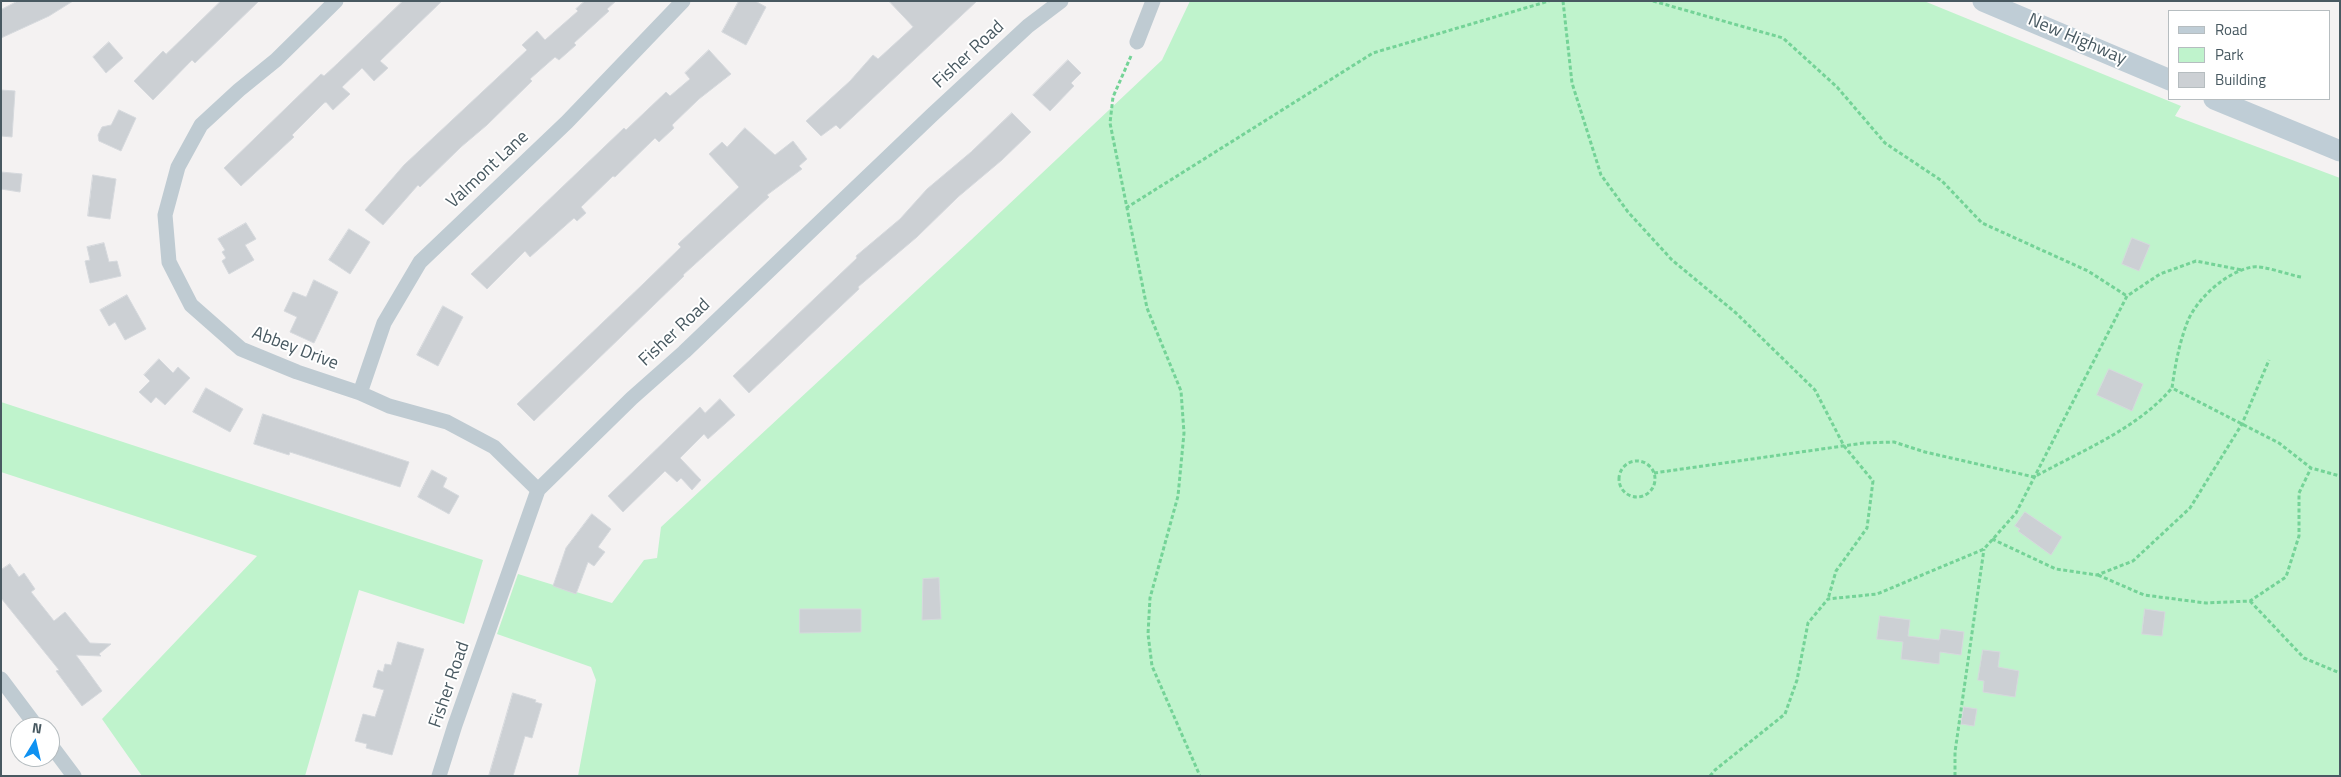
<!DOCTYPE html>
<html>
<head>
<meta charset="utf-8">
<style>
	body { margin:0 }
	#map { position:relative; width:2341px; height:777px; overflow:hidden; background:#f4f2f2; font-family:"Titillium Web",sans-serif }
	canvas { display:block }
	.frame { position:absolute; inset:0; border:2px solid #485961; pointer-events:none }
	.legend { position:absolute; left:2168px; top:10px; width:162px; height:90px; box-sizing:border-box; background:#fff; border:1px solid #b6bdc0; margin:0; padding:6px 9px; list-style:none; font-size:15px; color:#485961 }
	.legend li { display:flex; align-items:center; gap:10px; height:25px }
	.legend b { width:25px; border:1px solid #b6bdc0 }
	.north { position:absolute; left:10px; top:717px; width:50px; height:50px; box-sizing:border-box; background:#fff; border:1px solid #b6bdc0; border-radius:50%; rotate:9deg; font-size:14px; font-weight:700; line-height:20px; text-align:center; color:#485961 }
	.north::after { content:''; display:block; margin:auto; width:18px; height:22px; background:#0f91f1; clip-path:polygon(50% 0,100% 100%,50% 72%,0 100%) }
</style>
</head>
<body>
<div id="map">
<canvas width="2341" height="777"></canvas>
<div class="frame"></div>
<ul class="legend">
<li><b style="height:6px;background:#bfcdd6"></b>Road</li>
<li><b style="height:14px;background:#bff3cc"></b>Park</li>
<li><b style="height:14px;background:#ccd0d4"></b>Building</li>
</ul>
<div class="north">N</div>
</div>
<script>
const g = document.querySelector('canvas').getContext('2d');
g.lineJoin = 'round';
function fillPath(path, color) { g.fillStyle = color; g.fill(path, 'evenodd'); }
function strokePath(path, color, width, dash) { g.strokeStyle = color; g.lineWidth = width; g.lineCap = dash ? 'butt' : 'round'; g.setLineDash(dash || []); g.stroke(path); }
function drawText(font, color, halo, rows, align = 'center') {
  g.font = font + ' "Titillium Web",sans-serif'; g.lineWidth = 4; g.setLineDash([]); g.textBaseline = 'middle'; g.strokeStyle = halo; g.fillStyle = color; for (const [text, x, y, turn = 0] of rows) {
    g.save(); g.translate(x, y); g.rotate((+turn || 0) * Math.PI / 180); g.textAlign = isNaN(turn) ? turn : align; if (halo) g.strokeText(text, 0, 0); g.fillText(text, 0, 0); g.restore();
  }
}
fillPath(new Path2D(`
	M1190,1H1924L2181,106L2175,116L2340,178V776H578L596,680L591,667L497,634L518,574L612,603L644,560L657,558L661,527L971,240L1162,60Z
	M1,402L483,560L464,624L359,590L305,776H142L102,719L257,556L1,472Z`), '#bff3cc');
const building = new Path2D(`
	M18,1H73L49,16L1,38V10Z
	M221,1H259L195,63L192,60L153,100L134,81L163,51L166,54Z
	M403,1H442L380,61L388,68L374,81L362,68L342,87L350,94L333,110L326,102L324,103L292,135L294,137L241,186L224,168L321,74L324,76L337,64Z
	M585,1H616L607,9L609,11L574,43L576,45L559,60L555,57L530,79L532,81L487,125L461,147L420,187L418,185L383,225L365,210L404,165L527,50L522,45L537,31L545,40L578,11L576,9Z
	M739,1H755L766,7L746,45L722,32Z
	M889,1H977L840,129L836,125L821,136L806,121L850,81L873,55L878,59L913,27Z
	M109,42L123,58L106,73L93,57Z
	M709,50L731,74L699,99L672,125L674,128L659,142L655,138L615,177L613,176L581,207L586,213L577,221L574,218L530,257L525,251L487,289L471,274L624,128L626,130L666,92L670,96L690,79L685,73Z
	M1068,60L1081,73L1071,83L1074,86L1050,111L1033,95Z
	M1,90L15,91L12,137L1,136Z
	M119,110L136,118L121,151L99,141L98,135L102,127L111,125Z
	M1012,113L1031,132L1002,160L958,197L917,237L858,287L859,289L749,393L733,376L857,258L856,256L900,219L927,189L971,152Z
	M745,128L775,155L793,141L807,159L799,166L802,169L767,195L769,197L683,275L684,276L534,421L517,404L643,284L681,247L678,244L739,187L709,154L722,142L727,147Z
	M1,172L22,174L20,192L1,189Z
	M93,175L116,179L110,219L88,216Z
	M246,223L256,239L245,245L254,260L229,274L222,261L226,258L222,252L225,250L218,239Z
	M349,229L370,242L350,274L329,260Z
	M2132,238L2150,245L2139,271L2122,264Z
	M104,243L109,262L117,261L121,276L90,283L85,261L90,260L87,247Z
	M314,280L338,292L314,343L290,332L297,317L284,311L293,292L306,297Z
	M127,295L146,329L125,340L115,322L109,326L100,310Z
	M443,306L463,317L438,366L417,355Z
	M159,359L173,373L178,367L190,378L165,405L156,397L151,403L139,392L150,381L144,375Z
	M2109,369L2143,384L2132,411L2097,395Z
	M206,388L243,409L230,432L193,412Z
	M720,399L735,415L708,439L704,434L680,458L701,480L692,490L681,478L677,482L665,471L623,512L608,496L700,407L705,413Z
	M263,414L409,462L400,487L290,452L289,455L254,444Z
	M432,470L447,478L443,487L459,496L449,514L418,497Z
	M2025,512L2062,537L2051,555L2018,531L2020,529L2015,526Z
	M592,514L611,529L598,547L605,552L594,566L588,562L576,594L553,586L566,548Z
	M10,564L19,577L24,573L35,589L31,592L54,621L65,612L90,643L111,644L99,654L101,656L76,655L102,691L82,706L56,671L59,670L1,598V570Z
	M939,578L941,619L922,620L923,579Z
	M800,609H861V632L800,633Z
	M2145,609L2165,612L2162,636L2142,634Z
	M1880,616L1910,620L1908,636L1939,640L1941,629L1964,632L1961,655L1940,652L1939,664L1901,659L1903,642L1877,639Z
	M398,642L424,649L392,755L366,748L367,744L355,741L363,714L375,717L384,690L373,687L378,670L383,672L385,664L391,665Z
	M1983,650L2000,652L1998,667L2019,671L2015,697L1983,692L1984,681L1978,680Z
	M513,693L536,700L535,702L542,704L532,738L525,736L513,776H489Z
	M1964,707L1977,709L1974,726L1961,724Z`);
fillPath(building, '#ccd0d4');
strokePath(building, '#d6d9dd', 1);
strokePath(new Path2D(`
	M1563,1L1572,83L1601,175L1628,212L1672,260L1736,313L1815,390L1844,446L1873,481L1867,528L1836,571L1828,599
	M1653,1L1783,38L1837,87L1885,143L1942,181L1982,223L2088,271L2127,296
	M1131,56L1113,97L1110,123L1147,308L1181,391L1184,433L1178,496L1150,598L1148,634L1152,666L1200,776
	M1126,208L1373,53L1549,1
	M2301,277C2289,275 2263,265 2252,267C2226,272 2196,299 2187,323C2179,344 2175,366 2172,388L2279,443L2311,468L2340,476
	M1619 479a18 18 0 1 1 36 0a18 18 0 1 1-36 0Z
	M1654,473L1864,443L1894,442L1925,452L2034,477C2081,451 2137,429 2172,388
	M1992,539L2056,569L2097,575L2133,561L2190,508L2242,424L2269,360
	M2098,575L2144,595L2206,603L2250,601L2286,577L2299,536V493L2311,468
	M2250,601L2304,658L2340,673
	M1710,776L1715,770L1785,714L1797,680L1808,623L1828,599L1877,594L1984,549L2016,513L2127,296L2160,274L2196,261L2242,270
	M1955,776V752L1984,549`), '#74d397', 3, [4, 2.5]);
strokePath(new Path2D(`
	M336,1L276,60L239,90L201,125L178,167L165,215L169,262L191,305L241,349L297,372L360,393L389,406L447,422L494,447L538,490
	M1137,42L1153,1
	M360,393L384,323L420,262L567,122L683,1
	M1,679L37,727
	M50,744L74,776
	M439,776L455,725L538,490L632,398L684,352L932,115L1028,26L1061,1`), '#bfcbd2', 15);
strokePath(new Path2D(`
	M1983,1L2170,80
	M2214,99L2340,151`), '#bfcdd6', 21);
drawText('18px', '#485961', '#fff', [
	["New Highway",2077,40,23],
	["Fisher Road",969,55,-43],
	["Valmont Lane",488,170,-43],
	["Fisher Road",675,333,-43],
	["Abbey Drive",295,349,21],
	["Fisher Road",450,685,-71]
]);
</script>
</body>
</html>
